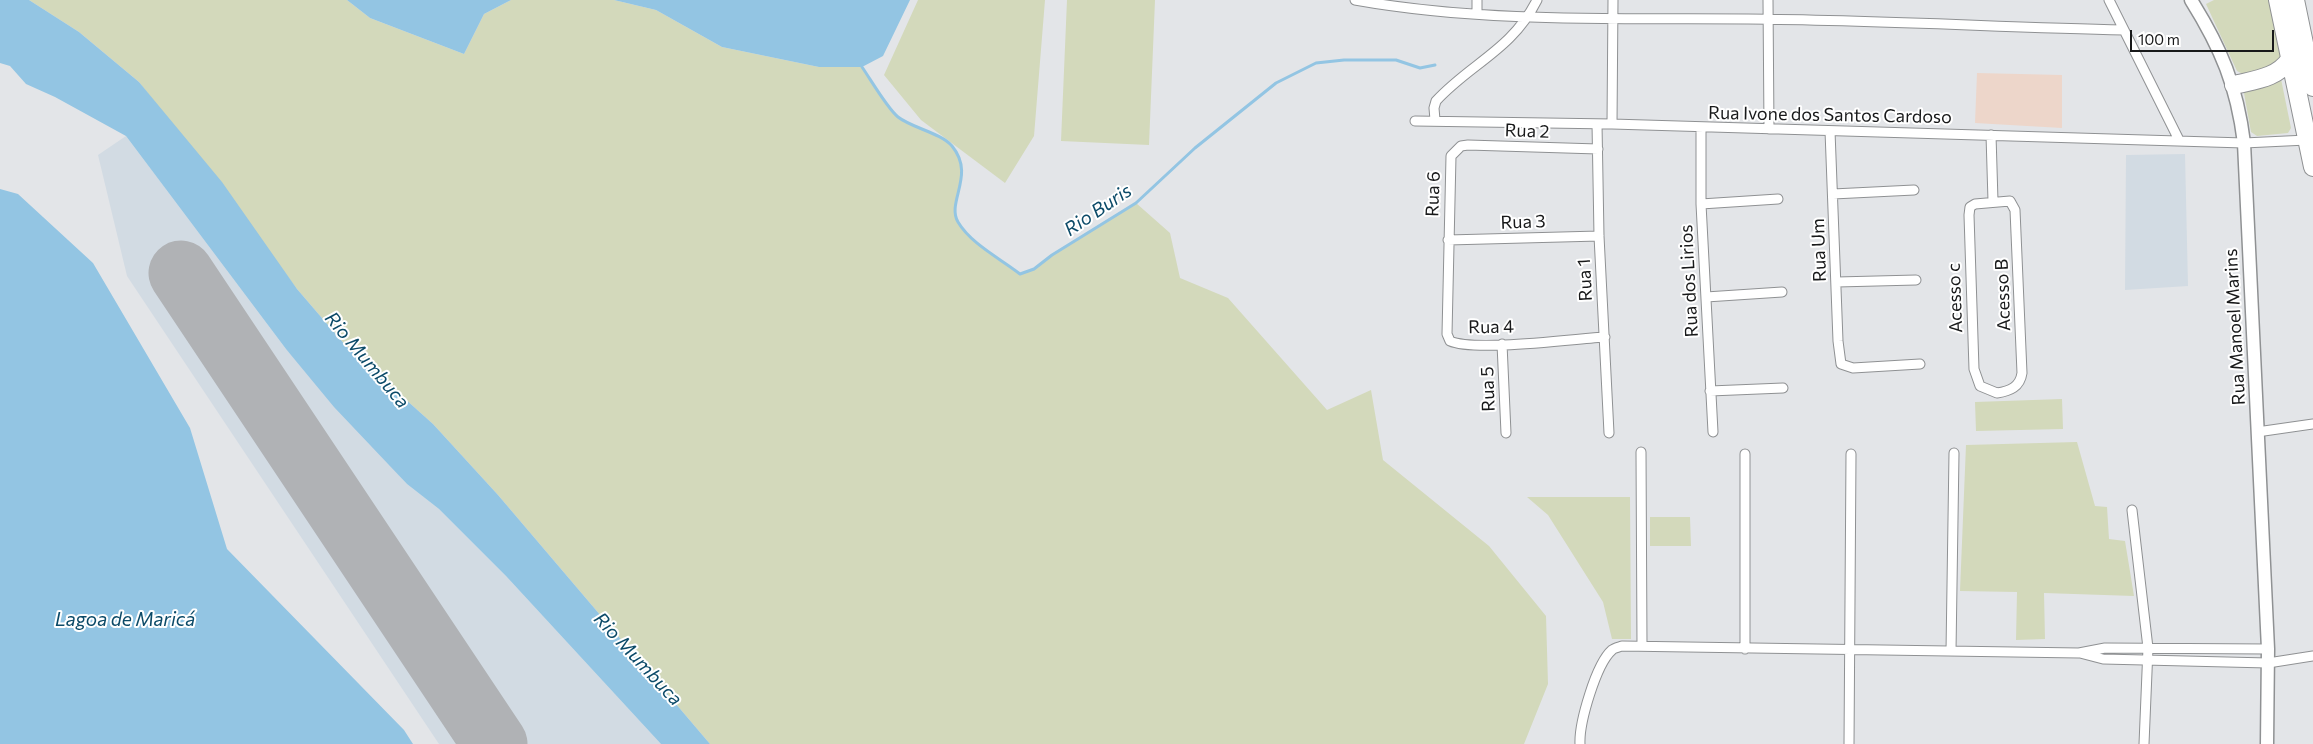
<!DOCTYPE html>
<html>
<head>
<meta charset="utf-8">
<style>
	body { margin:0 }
	#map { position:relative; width:2313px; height:744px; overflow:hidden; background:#e3e5e8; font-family:Commissioner,sans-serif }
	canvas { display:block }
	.scale { position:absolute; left:2130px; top:30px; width:144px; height:22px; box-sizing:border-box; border:2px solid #18191a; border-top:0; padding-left:6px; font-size:15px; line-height:18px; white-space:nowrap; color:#18191a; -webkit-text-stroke:4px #fff; paint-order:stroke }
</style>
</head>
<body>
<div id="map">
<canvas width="2313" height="744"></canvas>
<div class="scale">100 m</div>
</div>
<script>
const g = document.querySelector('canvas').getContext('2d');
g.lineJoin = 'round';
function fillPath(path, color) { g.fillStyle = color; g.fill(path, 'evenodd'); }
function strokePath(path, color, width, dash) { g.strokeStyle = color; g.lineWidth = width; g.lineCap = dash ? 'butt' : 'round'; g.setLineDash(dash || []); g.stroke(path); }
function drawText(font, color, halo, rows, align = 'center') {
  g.font = font + ' Commissioner,sans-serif'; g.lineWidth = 4; g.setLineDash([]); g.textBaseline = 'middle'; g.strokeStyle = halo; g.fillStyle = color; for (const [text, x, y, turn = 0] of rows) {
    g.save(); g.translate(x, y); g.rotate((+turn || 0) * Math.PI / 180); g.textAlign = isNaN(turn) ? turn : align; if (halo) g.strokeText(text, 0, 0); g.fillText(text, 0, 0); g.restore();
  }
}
fillPath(new Path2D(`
	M126,136L286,349L407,484L439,509L506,576L661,744H439L127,276L98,155Z
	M2185,154L2188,286L2125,290L2126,155Z`), '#d2dbe3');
fillPath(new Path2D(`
	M1977,73L2062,75V128L1975,123Z`), '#edd6ca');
fillPath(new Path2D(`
	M29,0H347L370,18L464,54L484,14L511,0H614L656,10L722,47L819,67H862C871,80 887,108 898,117C912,128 941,133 952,146C975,174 945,202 958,222C971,244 1000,259 1020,273L1034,269L1052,255L1136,203L1170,233L1180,278L1228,298L1327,410L1371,390L1383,460L1489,546L1546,616L1548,684L1524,744H710L498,495L433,424L346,346L297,289L139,82L79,32Z
	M918,0H1045L1034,136L1005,183L921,120L884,75Z
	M1067,0H1155L1149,145L1061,141Z
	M2214,0H2270L2284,57L2277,68L2247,76L2237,71L2206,4Z
	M2281,79L2291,128L2288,133L2257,136L2251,132L2244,93L2248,85Z
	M2062,399L2063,429L1976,431L1975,402Z
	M2077,442L2095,506L2107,507L2109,539L2125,541L2134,596L2044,593L2045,639L2016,640L2017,592L1960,591L1966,445Z
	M1527,497H1630L1631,639H1612L1603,602L1548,515Z
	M1650,517H1690L1691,546H1650Z`), '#d3d9bb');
fillPath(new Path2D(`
	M0,0H29L79,32L139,82L222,182L297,289L346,346L433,424L498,495L710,744H661L506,576L439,509L407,484L334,407L286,349L126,136L55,97L26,84L10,66L0,63Z
	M347,0H511L484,14L464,54L370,18Z
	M614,0H910L883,56L862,67H819L722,47L656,10Z
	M0,189L18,194L93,263L190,428L227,549L404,730L413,744H0Z`), '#93c5e3');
strokePath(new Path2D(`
	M862,67C871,80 887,108 898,117C912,128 941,133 952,146C976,175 946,202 958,222C971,244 1001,259 1020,274L1034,269L1052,255L1136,203L1195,148L1276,83L1316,63L1344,60H1396L1420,68L1435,65`), '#93c5e3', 3);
strokePath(new Path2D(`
	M181,273L495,744`), '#b0b2b5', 65);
const street = new Path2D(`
	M1355,0C1484,23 1618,18 1748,19C1874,20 1999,27 2124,30
	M1768,0L1769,129
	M2109,0L2179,140
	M1477,14V0
	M1435,120L1434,108L1436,101C1471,63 1512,50 1537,0
	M1415,121L1612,124L2244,143L2307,140
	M1597,124L1599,236L1609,433
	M1612,124L1613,0
	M1701,128V204L1713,432
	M1830,131L1838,341L1841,364L1853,368L1920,364
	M1991,135L1993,201
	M1598,149L1468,145L1461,146L1451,156L1447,334L1450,341C1474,352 1573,339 1605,337
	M1833,194L1914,190
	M2010,201L2015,210L2022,373C2020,387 2010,391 1997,393L1980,386L1974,369L1969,215L1970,207L1975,204Z
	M1701,204L1778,199
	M1448,240L1599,236
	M1837,282L1916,280
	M1706,297L1782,292
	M1502,344L1506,433
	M1710,391L1783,388
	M2257,432L2313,424
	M1641,452L1642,646
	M2132,510L2148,648L2144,744
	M1745,649V454
	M1951,651L1954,453
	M2080,653L2103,659L2268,663L2313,656
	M1580,744C1579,723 1596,664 1612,650C1614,648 1619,647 1622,646L2079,653L2105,648L2268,649
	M1849,744L1851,454`);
const secondary = new Path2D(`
	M2191,0C2221,48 2237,86 2244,143L2268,649L2267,744`);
const highway = new Path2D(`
	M2278,0L2313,167
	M2295,0L2313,87
	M2234,85C2254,80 2278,78 2290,59`);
strokePath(street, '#8f9193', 11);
strokePath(secondary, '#8f9193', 15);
strokePath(highway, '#8f9193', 20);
strokePath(street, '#fff', 9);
strokePath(secondary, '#fff', 12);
strokePath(highway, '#fff', 18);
drawText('18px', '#18191a', '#fff', [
	["Rua Ivone dos Santos Cardoso",1830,115,1],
	["Rua 2",1527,131,2],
	["Rua 6",1433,194,-88],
	["Rua 3",1523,222,-2],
	["Rua Um",1819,250,-92],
	["Rua 1",1585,280,-93],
	["Rua dos Lirios",1689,281,-93],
	["Acesso B",2003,295,-92],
	["Acesso c",1955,298,-92],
	["Rua 4",1491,327,-1],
	["Rua Manoel Marins",2235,327,-93],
	["Rua 5",1488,389,-92]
]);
drawText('italic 19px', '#0b4a68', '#fff', [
	["Rio Buris",1098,210,-34],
	["Rio Mumbuca",367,360,50],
	["Lagoa de Maricá",125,620],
	["Rio Mumbuca",638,659,47]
]);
</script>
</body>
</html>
